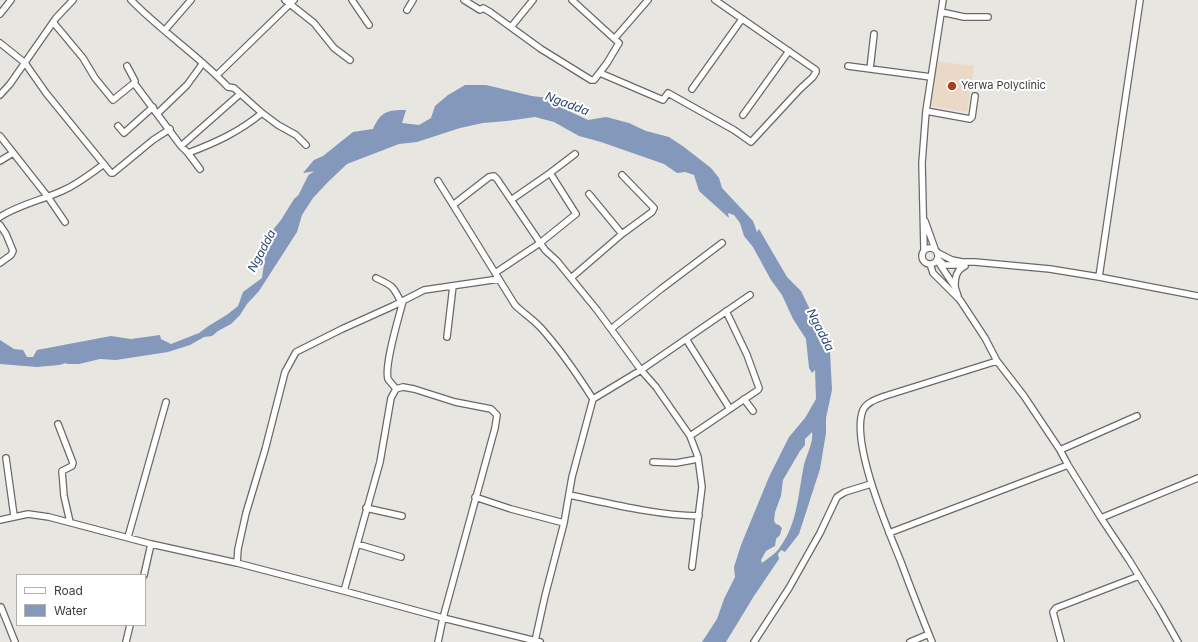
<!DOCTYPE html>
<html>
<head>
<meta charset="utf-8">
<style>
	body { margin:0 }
	#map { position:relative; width:1198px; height:642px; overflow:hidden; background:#e8e6e1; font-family:Inter,sans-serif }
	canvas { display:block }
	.legend { position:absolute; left:16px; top:574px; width:130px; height:52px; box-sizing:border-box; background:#fff; border:1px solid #b1b1b0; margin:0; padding:5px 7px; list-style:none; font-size:12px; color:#3d3c3a }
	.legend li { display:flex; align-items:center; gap:8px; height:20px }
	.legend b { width:20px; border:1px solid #b1b1b0 }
</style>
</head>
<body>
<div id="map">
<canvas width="1198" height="642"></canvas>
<ul class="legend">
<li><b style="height:5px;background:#fff"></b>Road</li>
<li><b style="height:11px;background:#8398bb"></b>Water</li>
</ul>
</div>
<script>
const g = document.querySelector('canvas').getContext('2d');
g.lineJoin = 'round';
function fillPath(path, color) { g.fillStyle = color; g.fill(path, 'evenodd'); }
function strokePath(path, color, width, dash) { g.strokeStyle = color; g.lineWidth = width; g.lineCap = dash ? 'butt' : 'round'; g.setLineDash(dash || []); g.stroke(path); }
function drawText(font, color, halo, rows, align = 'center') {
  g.font = font + ' Inter,sans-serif'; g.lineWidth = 4; g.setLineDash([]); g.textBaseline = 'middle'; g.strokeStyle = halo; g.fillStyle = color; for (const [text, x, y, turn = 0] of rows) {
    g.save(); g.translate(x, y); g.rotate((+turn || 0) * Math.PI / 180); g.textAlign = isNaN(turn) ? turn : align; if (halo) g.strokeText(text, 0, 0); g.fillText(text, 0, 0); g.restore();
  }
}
fillPath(new Path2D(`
	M936,61L974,66L967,112L930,106Z`), '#ebd9c8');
fillPath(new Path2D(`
	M465,85H486L532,96L548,98L552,103L588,120L606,117L629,123L646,131L669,137L684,147L711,168L719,178L722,188L753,221L757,232L759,229L787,277L801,291L830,351L832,390L826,418V433L820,469L799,534L785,552L781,550L778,554L779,559L754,596L726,642H702L717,619L724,599L735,577L734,567L741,545L769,477L789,437L805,418L816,399L815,370L812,373L809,368L806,339L793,319L782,295L771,280L753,247L744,236L740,223L734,215L728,213L729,218L699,191L694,175L685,172L677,173L664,164L601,142L579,136L554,122L535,117L507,121L483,123L460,128L417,142L399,144L347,164L328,182L313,198L302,215L297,232L259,291L247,304L240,315L231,324L218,331L212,336L204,337L190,345L168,352L116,360L100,359L79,364H67L66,363L59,365L37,367L0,364V340L14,349L23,350L27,357H33L37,350L111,336L131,339L160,335L161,339L171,344L199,333L207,327L228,314L238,306L243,292L262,278L268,236L281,220L294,199L329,169L303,173L314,160L323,156L353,132L373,129C381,111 388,110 406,110L402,123L419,125L431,118L435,106L448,95ZM812,432C814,441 806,456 804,465C798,493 798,523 780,547C776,554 768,558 762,563L761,560L766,551L775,546L776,539L780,535L782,528L779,525L776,524L774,521L775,512L781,496L783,480L800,451L805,445V439Z`), '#8398bb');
strokePath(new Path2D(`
	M302,198L312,178L334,164`), '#8398bb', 9);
const minor = new Path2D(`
	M131,0C161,31 198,55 228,87L234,88L262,113L278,125L296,135L306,145
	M285,0L314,23L334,48L350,60
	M352,0L369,25
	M464,0L480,10L483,8L490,12L541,49L591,80H594L607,63L619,43L572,0
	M407,10L413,0
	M941,12L964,17H988
	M0,14L11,0
	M53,22L83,58L95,78L113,100L134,83L181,146L240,94
	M511,27L533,0
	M165,30L191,0
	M615,38L648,0
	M0,43L25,63L46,93L111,173H113L153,140L170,129
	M127,66L135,81L134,83
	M848,66L931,77
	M870,69L874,34
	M600,73L663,100L668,93L734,130L751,142L800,89L813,77L816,72V70L715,0
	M217,75L294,0
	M692,89L742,19
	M0,95L10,84L56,18L73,0
	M926,111L970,119L972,117L975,96
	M158,113L187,85L203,63
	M743,115L789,51
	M118,126L124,133L153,107
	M0,136L48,197L65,222
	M181,146L188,153C215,143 239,132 262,113
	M188,153L200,169
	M0,161L13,153
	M550,173L575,154
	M438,181L453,205
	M589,194L622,234
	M0,217C18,205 42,200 62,191C78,184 90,174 104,164
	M925,221L935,249
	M0,225L6,234L13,251L11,255L0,263
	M922 256a8 8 0 1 1 16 0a8 8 0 1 1-16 0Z
	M924,250L922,163L926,111L943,0
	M938,253L952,260L962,262H975L1050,269L1099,277L1198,296
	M937,260L955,287L958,296
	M940,261L944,265H963
	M930,264L933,273L960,300L985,338L997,361L1024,396L1060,450L1068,465L1101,518L1129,560L1158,607L1178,642
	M495,273L540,243L576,214L550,173L511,200
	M1099,277L1140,0
	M376,278C393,286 393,286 401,302
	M571,278L622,234L652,212L654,208L622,175
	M955,287C955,278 956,270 965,266
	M611,329L661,289L722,243
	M447,337L453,286
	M686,339L730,409
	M396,389C394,386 390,382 388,379C384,365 399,317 403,301
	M593,399C577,374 561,350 541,328C533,319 523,313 515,305L453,205L489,177L494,176L497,179L545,250L557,261L597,310L641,370L656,387L690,436L698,457L702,487L692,567
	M744,399L753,411
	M58,424L73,463L72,466L62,471L64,496L70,522
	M690,436L758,390L759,388L747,355L726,311
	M1060,450L1137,416
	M6,458L14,516
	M653,462L676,463L698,459
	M569,495C612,504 655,515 699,516
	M475,497L511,509L564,523
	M366,508L402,516
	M1101,518L1198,478
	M0,520L28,514L49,517L151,544L237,563L344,591L443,618L540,642
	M889,533L1068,465
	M128,537L166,402
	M357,544L401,557
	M237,563L238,549L246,513L265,450L285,372L296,352L342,329L393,306L424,290L499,279
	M144,575L151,544
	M344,591L380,462L391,398L396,389L403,387L414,389L455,402L491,409L497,415L495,428L443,618L438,642
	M1,607L15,642
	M535,641L545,596L564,523L572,477L593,399L641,370L750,295
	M126,642L130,625
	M754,642L789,588L820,533L837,497L845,492L871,484
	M910,642L929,634
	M932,642C921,615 911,589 901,562C888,530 850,442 863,410C867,402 877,399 885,396L997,361
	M1061,642L1053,612L1056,608L1139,576`);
strokePath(minor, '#6a6964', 8);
strokePath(minor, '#fff', 5.5);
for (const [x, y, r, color] of [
	[952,86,5,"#a84021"]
]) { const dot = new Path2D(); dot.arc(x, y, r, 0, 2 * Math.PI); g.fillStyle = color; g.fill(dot); strokePath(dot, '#fff', 1.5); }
drawText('11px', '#3d3c3a', '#fff', [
	["Yerwa Polyclinic",961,86]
], 'left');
drawText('italic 12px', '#2b4777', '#fff', [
	["Ngadda",567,104,21],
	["Ngadda",262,251,-62],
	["Ngadda",820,330,63]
]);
</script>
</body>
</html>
